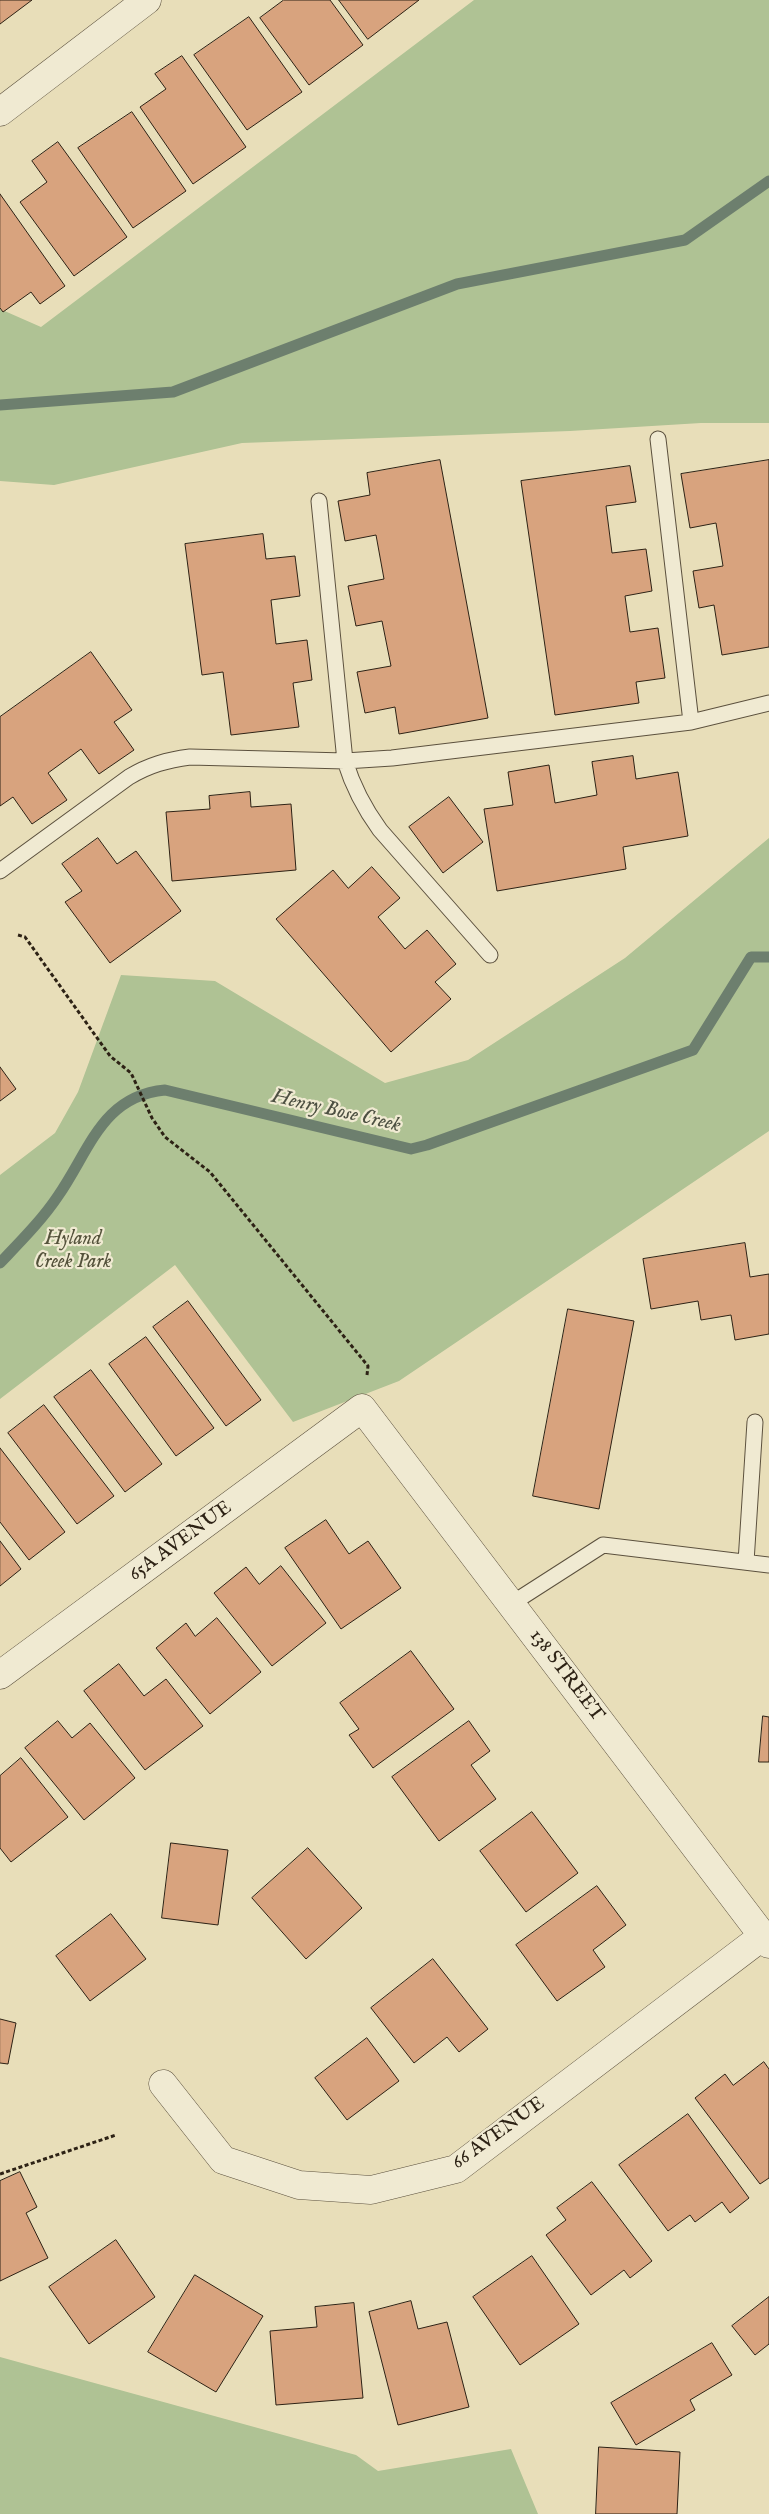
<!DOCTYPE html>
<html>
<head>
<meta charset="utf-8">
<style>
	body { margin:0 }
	canvas { display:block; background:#e8deb9 }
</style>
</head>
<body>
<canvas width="769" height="2514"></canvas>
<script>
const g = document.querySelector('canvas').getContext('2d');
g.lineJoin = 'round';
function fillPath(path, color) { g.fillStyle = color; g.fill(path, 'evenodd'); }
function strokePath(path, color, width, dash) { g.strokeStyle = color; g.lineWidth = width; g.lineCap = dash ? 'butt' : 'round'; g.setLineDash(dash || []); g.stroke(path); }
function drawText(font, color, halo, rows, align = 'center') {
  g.font = font + ' "IM FELL English",serif'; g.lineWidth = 4.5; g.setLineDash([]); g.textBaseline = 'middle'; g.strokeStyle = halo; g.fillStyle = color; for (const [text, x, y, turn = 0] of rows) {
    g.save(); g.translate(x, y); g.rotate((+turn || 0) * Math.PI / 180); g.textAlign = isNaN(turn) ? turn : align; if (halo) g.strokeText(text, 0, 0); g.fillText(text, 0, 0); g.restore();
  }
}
fillPath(new Path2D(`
	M474,0H769V423H701L570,431L242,443L54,485L0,481V309L41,327Z
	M769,838V1131L399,1381L293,1422L175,1265L0,1399V1175L55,1133L78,1092L121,975L215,981L385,1083L468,1060L625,958Z
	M0,2357L356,2455L378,2471L511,2449L538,2514H0Z`), '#afc294');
strokePath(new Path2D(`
	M0,405L173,392L457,284L685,240L769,181
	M0,1263C20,1242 42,1220 58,1196C90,1150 102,1096 165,1090L411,1149L427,1145L693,1050L751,957H769`), '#6d7f6e', 11);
const building = new Path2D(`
	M0,0H32L0,24Z
	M284,0H330L363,45L309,85L260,18Z
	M339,0H419L368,39Z
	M249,17L302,92L247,130L194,55Z
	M182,56L246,147L193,184L140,107L166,89L155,74Z
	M132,112L186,191L133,228L78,148Z
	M58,142L127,237L74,276L20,202L47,182L32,161Z
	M0,194L65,286L40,304L31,292L3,312L0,308Z
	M440,460L488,718L399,734L395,707L365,713L357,672L391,666L382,621L356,626L348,586L384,579L376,535L345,541L338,501L370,495L367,473Z
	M769,460V647L722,655L714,605L699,608L693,571L723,566L716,523L690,528L681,474Z
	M630,466L636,502L606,506L612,553L646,549L652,591L625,596L630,632L658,628L665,678L636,682L639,703L555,715L521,481Z
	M263,534L266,559L295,556L300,596L271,600L276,644L307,640L312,680L293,683L299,727L231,735L223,672L202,675L185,544Z
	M91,652L132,710L114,722L134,750L99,774L81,749L48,773L67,800L32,824L13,797L0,806V717Z
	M633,756L636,779L678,772L688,836L623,847L626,869L497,891L484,809L513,805L508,772L549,765L555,803L597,795L592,762Z
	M250,792L251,807L291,804L296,870L172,881L166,812L210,809L209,796Z
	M449,797L483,842L443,873L409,827Z
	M98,838L117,864L136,851L181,911L110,963L65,902L82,891L62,864Z
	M372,867L400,898L378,917L405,949L427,930L456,964L435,982L451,999L391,1052L276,919L333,870L348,888Z
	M0,1067L16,1089L0,1101Z
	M745,1243L750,1277L769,1274V1334L735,1340L731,1315L701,1320L698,1301L651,1309L643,1259Z
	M188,1301L261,1400L226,1426L153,1327Z
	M568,1309L634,1321L599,1509L533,1496Z
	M146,1337L214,1428L176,1456L109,1364Z
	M91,1370L162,1464L125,1492L54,1397Z
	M44,1405L114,1496L77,1524L8,1433Z
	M0,1448L65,1532L29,1560L0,1522Z
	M326,1520L349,1554L368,1541L401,1588L341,1629L285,1548Z
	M0,1541L21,1569L0,1586Z
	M281,1566L326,1623L272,1666L214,1593L246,1567L259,1584Z
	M217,1618L261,1672L210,1714L156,1648L186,1623L195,1636Z
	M411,1651L454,1709L373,1768L349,1735L359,1729L340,1703Z
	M119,1664L144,1696L166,1679L203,1726L145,1770L84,1691Z
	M763,1716L769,1717V1762H759Z
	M58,1721L72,1738L90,1723L135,1778L84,1820L25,1748Z
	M469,1721L490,1751L471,1765L496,1799L439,1841L392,1777Z
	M21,1758L68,1817L11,1862L0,1848V1776Z
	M532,1812L578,1873L526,1912L480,1851Z
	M171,1843L228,1850L218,1925L162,1918Z
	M308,1848L362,1908L306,1959L252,1898Z
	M597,1886L626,1925L593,1950L605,1967L557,2001L516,1945Z
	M111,1914L146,1959L90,2001L56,1956Z
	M433,1959L488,2029L459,2052L447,2037L414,2063L371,2008Z
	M0,2019L16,2023L8,2064L0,2063Z
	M367,2038L399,2081L347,2120L315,2078Z
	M764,2062L769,2069V2178L760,2184L695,2098L725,2074L733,2085Z
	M688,2114L749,2198L730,2213L722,2202L695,2222L690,2215L668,2231L619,2165Z
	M20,2172L37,2207L26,2213L48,2258L0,2281V2181Z
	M592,2182L652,2261L630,2278L624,2270L591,2295L546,2235L566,2220L557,2208Z
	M116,2240L155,2297L89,2344L49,2287Z
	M532,2256L579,2324L520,2365L473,2297Z
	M195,2275L263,2316L216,2392L148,2352Z
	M769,2297V2344L755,2355L732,2326Z
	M411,2301L418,2329L447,2322L469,2407L398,2425L369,2312Z
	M354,2303L363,2398L276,2405L270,2331L317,2327L315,2307Z
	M712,2343L732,2375L690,2400L695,2410L636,2445L611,2403Z
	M599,2447L680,2452L677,2514H596Z`);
fillPath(building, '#d8a37e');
strokePath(building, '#2d2215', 1);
const lane = new Path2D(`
	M658,439L691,722
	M319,501L345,761C353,787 364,808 380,830L490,955
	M0,871L129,777C149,765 167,760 190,757L345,761L392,758L691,722L769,703
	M746,1562L755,1422
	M511,1604L603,1545L769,1565`);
const street = new Path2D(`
	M0,112L147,0
	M0,1675L362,1408L769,1944
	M163,2084L223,2160L299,2185L371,2190L456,2169L763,1936`);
strokePath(lane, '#5c513e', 17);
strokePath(street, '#5c513e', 29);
strokePath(new Path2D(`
	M18,935L25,937L110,1056L131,1073L152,1118L165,1137L210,1172L368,1366L367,1375
	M0,2174L116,2135`), '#2d2215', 3, [4, 2.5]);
strokePath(lane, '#f0ead2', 15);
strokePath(street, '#f0ead2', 28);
drawText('italic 20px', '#54523b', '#f0ead2', [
	["Hyland",73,1240],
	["Creek Park",73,1263]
]);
drawText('20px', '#2d2215', '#f0ead2', [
	["65A AVENUE",181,1542,-36],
	["138 STREET",566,1676,53],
	["66 AVENUE",499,2134,-36]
]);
drawText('italic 21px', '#4d5042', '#f0ead2', [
	["Henry Bose Creek",336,1112,13]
]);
</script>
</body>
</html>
